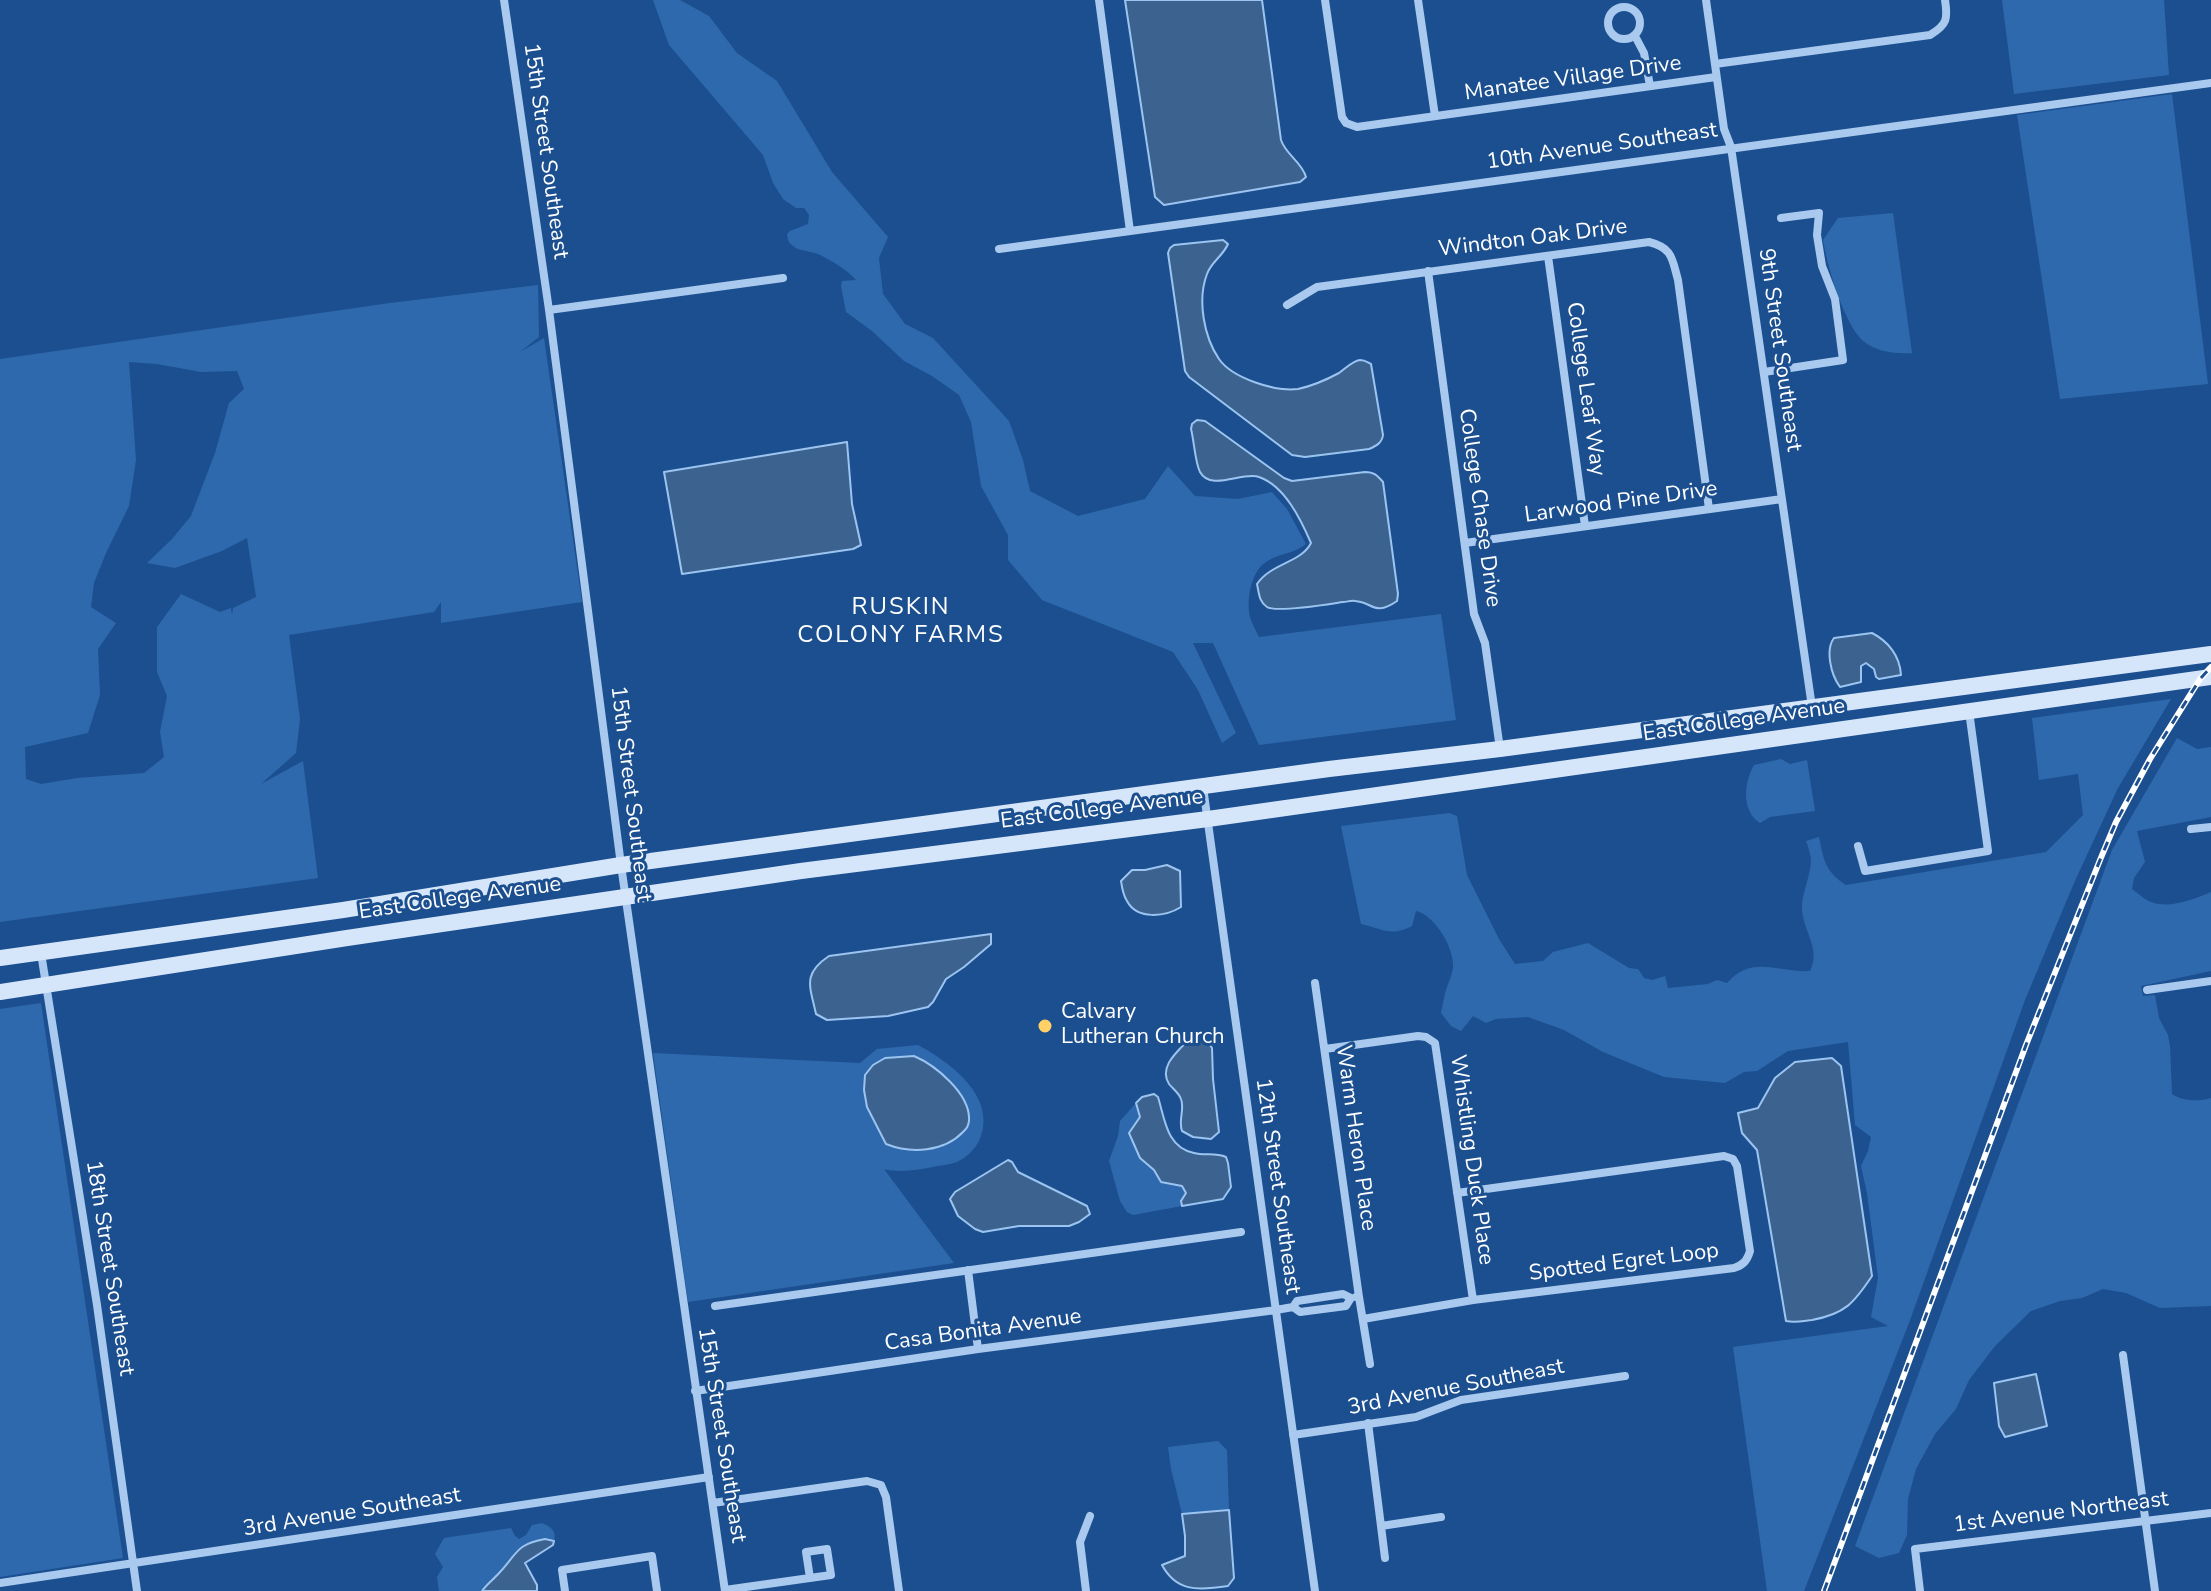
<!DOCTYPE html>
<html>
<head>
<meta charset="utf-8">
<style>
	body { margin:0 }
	canvas { display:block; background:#1b4f8f }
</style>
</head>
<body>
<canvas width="2211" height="1591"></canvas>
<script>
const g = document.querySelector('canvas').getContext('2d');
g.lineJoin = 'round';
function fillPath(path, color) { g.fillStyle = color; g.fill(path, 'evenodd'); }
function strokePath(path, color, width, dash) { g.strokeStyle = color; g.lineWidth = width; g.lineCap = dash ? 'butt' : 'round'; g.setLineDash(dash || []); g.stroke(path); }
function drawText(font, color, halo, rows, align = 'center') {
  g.font = font + ' "Nunito Sans",sans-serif'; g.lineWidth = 6; g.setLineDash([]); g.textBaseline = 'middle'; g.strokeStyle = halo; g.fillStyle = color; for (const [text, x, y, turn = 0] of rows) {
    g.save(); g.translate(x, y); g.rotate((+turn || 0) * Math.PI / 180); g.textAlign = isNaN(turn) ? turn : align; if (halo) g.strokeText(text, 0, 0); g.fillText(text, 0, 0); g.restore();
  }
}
fillPath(new Path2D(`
	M653,0H680L709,16L737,53L777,81L832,172L888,237L879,258L883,294L905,324L933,338L1009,421L1023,460L1030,491L1078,516L1145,499L1168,466L1195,496L1238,499L1272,492L1287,509L1306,544C1294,554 1279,553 1266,562C1251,571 1245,603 1251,620C1253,625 1256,631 1259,637L1441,614L1456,720L1259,745L1213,643H1193L1236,733L1222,743L1198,690L1173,652L1042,600L1008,560V535L981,486L971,422L959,395L932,376L904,361L872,331L846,312L841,286L842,281L856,280C849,271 829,259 818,254C810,251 799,251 793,246C788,242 788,240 787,234L790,231L808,224L809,215L804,208H796L783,199L773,183L763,155L669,45Z
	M2002,0H2164L2169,75L2014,94Z
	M2172,94L2208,384L2060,399L2017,115Z
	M1893,213L1912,353C1895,354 1877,352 1863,341C1844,324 1827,265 1823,240L1838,218Z
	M538,285L539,337L520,352L544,338L582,602L441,623V602L434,612L289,635L300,719L296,753L261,784L303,761L318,878L0,922V359L390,303ZM129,362L157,364L201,372L237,371L244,389L229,403L215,453L191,516L172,539L147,563L175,568L222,551L247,538L256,597L233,608L232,615L231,608L220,612L181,594L157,627V672L167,696L160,732L164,757L144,773L77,778L41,784L26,779L25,747L88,733L100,695L98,649L116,623L91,607L94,583L106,553L129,506L136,460Z
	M2171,699L2118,788L2074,883L2025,1000L1909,1323L1804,1591H1767L1733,1347L1888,1326L1871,1317L1878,1278L1867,1193L1861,1166L1868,1151L1871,1137L1855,1125L1848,1042L1788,1051L1757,1071L1744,1072L1725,1083L1664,1077L1603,1052L1564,1030L1528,1017L1496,1019L1486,1023L1473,1016L1461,1031L1451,1026L1441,1013C1443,1004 1444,995 1447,987C1449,981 1452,975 1453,968C1455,949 1435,915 1416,911L1412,926C1391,937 1383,929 1361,924L1341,826L1449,813L1457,816L1467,875L1499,939L1515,964L1543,961L1553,952L1588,943L1629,968L1638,969L1644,978L1652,980L1665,976L1668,988L1708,984L1717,980L1727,983C1752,954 1779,973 1810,971C1821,949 1804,933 1802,910C1801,893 1811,877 1811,859C1810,853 1808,846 1806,841L1819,837C1824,861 1825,871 1846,885L2046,852L2083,815L2078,774L2039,780L2032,718Z
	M2177,738L2197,749L2211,747V817L2137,831L2145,862L2134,878L2132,889C2139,894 2146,901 2154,903C2171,908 2195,899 2211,892V971L2141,986L2143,996L2155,995L2159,1018L2168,1035L2170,1046L2172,1094C2182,1101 2199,1102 2211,1098V1306L2160,1308L2126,1293L2103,1289L2082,1298L2060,1301L2031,1311L1995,1346L1969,1380L1956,1409L1935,1434L1916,1469L1908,1499L1907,1535L1899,1553L1879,1558L1855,1546L2112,850Z
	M1781,759L1790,764L1807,760L1815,811L1770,817L1760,823C1741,811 1744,782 1754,765Z
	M41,1003L123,1558L0,1577V1009Z
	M918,1045C950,1062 999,1098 979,1141C974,1150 967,1157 957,1162C949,1165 941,1165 933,1167C917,1170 898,1173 884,1169L954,1263L688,1302L653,1053L860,1063L877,1049ZM914,1056L885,1140C871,1120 863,1100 865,1075L885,1058Z
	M1136,1103L1140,1117L1136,1123L1140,1158L1154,1170L1161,1182L1181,1186L1186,1193L1181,1201L1182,1206L1133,1215L1127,1212L1120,1201L1109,1161L1118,1136L1120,1121Z
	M1218,1441L1227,1450L1229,1510L1182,1514L1171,1469L1168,1447Z
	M542,1523C551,1527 557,1531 554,1541L545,1539L516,1551L502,1570L482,1591H439L437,1577L443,1567L435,1554L444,1538L511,1528L515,1536L519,1539L526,1535L532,1525Z`), '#2e69ad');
const water = new Path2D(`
	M1125,0H1262L1281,140C1286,155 1302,162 1306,177L1300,182L1164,205L1155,197Z
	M1223,240L1228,244C1223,256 1211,262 1207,274C1197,300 1204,337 1219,359C1232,378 1275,392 1298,389C1312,386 1326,380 1339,373C1345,369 1352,361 1360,360C1365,360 1367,362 1371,364L1383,435C1382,443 1376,446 1369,449L1305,457L1292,455L1189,377L1185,371L1168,253L1170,248L1174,245Z
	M1197,420L1205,421L1284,478L1292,481L1365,472C1374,472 1377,475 1383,482L1398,594L1397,601C1374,617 1373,602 1355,601C1351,600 1347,602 1343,602C1329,604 1276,613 1267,607C1259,602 1259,593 1257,584C1271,563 1301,563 1311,543C1301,520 1285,486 1259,477C1243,471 1211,492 1200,472C1195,462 1194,440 1191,429L1192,424Z
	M847,442L852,504L861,545L853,549L682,574L664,472Z
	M1872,633C1888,641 1900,656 1901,675L1879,679L1876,677L1874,669L1866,663L1861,666V682L1840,687C1831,675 1825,650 1834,638Z
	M1167,865L1180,871L1181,907C1165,917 1137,920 1127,901C1123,895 1122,888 1121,881L1132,870H1145Z
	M991,934V944L964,967L946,979L933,1002L928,1007L888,1016L827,1020L816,1014C810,986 802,974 829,956Z
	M1193,1035L1206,1039L1212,1048L1213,1079L1219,1132L1211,1139L1193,1137L1182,1131C1178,1120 1185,1109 1181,1099C1179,1093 1173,1089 1169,1084C1157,1065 1182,1048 1193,1035Z
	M914,1056C935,1065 971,1094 969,1121C968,1127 967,1128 963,1132C944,1152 911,1154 886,1144L867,1107L864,1090L865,1075L873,1065L885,1058Z
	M1832,1058L1841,1066L1872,1276C1854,1303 1845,1314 1812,1320C1803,1321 1795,1323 1786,1321L1757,1150L1742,1133L1738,1113L1758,1108L1775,1078L1795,1062Z
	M1154,1094L1158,1097C1165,1120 1167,1148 1194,1153C1205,1156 1215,1152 1226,1157L1228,1163L1231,1187L1223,1199L1182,1206L1181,1201L1186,1193L1182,1186L1161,1182L1154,1170L1140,1158L1129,1133L1140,1117L1136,1103L1142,1097Z
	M1008,1160L1012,1162L1018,1172L1087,1206L1090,1214L1079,1222L1069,1226H1019L983,1232L975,1229L958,1216L950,1199L955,1192Z
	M2036,1374L2047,1426L2005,1437L1999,1426L1994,1383Z
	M1229,1510L1234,1578L1228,1586C1196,1591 1176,1591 1162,1565L1185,1556V1536L1182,1514Z
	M545,1539L554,1541L553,1545L525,1563L537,1585V1591H482C487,1584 494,1579 500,1572C517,1554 516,1544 545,1539Z`);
fillPath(water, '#3c6290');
strokePath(water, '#9cc4f0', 2);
strokePath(new Path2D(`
	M504,0L549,310L621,865L725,1591
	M1099,0L1130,231
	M1325,0L1342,117L1346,123L1357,127L1716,77
	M1418,0L1435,116
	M1706,0L1724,129L1731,147L1812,707
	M1608 23a16 16 0 1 1 32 0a16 16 0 1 1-32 0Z
	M1635,36L1644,53L1650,86
	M1715,64L1930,35C1947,25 1948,19 1945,0
	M999,249L2211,83
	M1548,256L1585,526
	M1428,271L1474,614L1485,643L1500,749
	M1287,305L1317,287L1649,242C1673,248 1672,259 1678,280L1709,509
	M549,310L783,278
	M1764,372L1843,360L1835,299L1822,266L1817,235L1819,213L1781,218
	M1465,543L1782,499
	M1203,787L1315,1591
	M2191,829L2211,827
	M1858,846L1865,871L1988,851L1969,711
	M41,953L97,1305L137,1591
	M1315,983L1359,1297
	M2147,990L2211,981
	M1325,1049L1418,1036L1426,1037L1435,1043L1473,1300
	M968,1270L978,1349
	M1356,1297H1359L1370,1364
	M715,1306L1241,1232
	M1363,1319L1473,1300L1734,1268C1743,1265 1747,1261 1750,1251L1737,1166L1733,1159L1724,1156L1457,1193
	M2123,1355L2155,1591
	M695,1391L978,1349L1276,1310L1293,1307L1297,1301L1343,1294L1351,1298L1346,1306L1300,1312L1293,1307
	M1368,1423L1385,1558
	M1293,1435L1416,1417L1461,1400L1625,1376
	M713,1503L867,1481L881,1485L886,1497L899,1591
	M1381,1526L1441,1517
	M0,1583L709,1477
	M725,1590L831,1575L827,1549L806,1552L810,1578
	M565,1591L562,1570L652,1556L657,1591
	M1086,1591L1080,1542L1090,1516
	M1920,1591L1915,1549L2211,1513`), '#a9c9ee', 8);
strokePath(new Path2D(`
	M0,958L343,910L621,865L1329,769L1500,749L2211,654
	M0,992L347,938L801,871L1208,819L2211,677`), '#d6e6fa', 16);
const rail = new Path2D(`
	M1824,1591L2026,1045L2100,860L2116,822L2150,759L2200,679L2211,667`);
strokePath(rail, '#fff', 6);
strokePath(rail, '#1b4f8f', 3, [9]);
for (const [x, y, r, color] of [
	[1045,1026,8,"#ffd166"]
]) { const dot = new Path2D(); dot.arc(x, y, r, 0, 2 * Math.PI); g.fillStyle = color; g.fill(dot); strokePath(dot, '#1b4f8f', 3); }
drawText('22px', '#fff', '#1b4f8f', [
	["Manatee Village Drive",1573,79,-8],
	["10th Avenue Southeast",1602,147,-8],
	["15th Street Southeast",545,151,82],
	["Windton Oak Drive",1533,239,-7],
	["9th Street Southeast",1779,350,82],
	["College Leaf Way",1585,389,82],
	["Larwood Pine Drive",1621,503,-8],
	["College Chase Drive",1479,508,82],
	["East College Avenue",1744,721,-8],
	["15th Street Southeast",630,794,83],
	["East College Avenue",1102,810,-7],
	["East College Avenue",460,899,-8],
	["Warm Heron Place",1355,1138,82],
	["Whistling Duck Place",1471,1160,82],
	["12th Street Southeast",1277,1186,82],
	["Spotted Egret Loop",1624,1263,-7],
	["18th Street Southeast",109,1268,81],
	["Casa Bonita Avenue",983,1331,-8],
	["3rd Avenue Southeast",1456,1388,-11],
	["15th Street Southeast",721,1435,81],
	["3rd Avenue Southeast",352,1513,-9],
	["1st Avenue Northeast",2061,1513,-7]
]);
drawText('22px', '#fff', '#1b4f8f', [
	["Calvary",1061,1013],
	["Lutheran Church",1061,1038]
], 'left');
g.letterSpacing = '2px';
drawText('24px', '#fff', '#1b4f8f', [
	["RUSKIN",901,608],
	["COLONY FARMS",901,636]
]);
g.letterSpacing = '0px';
</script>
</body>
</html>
